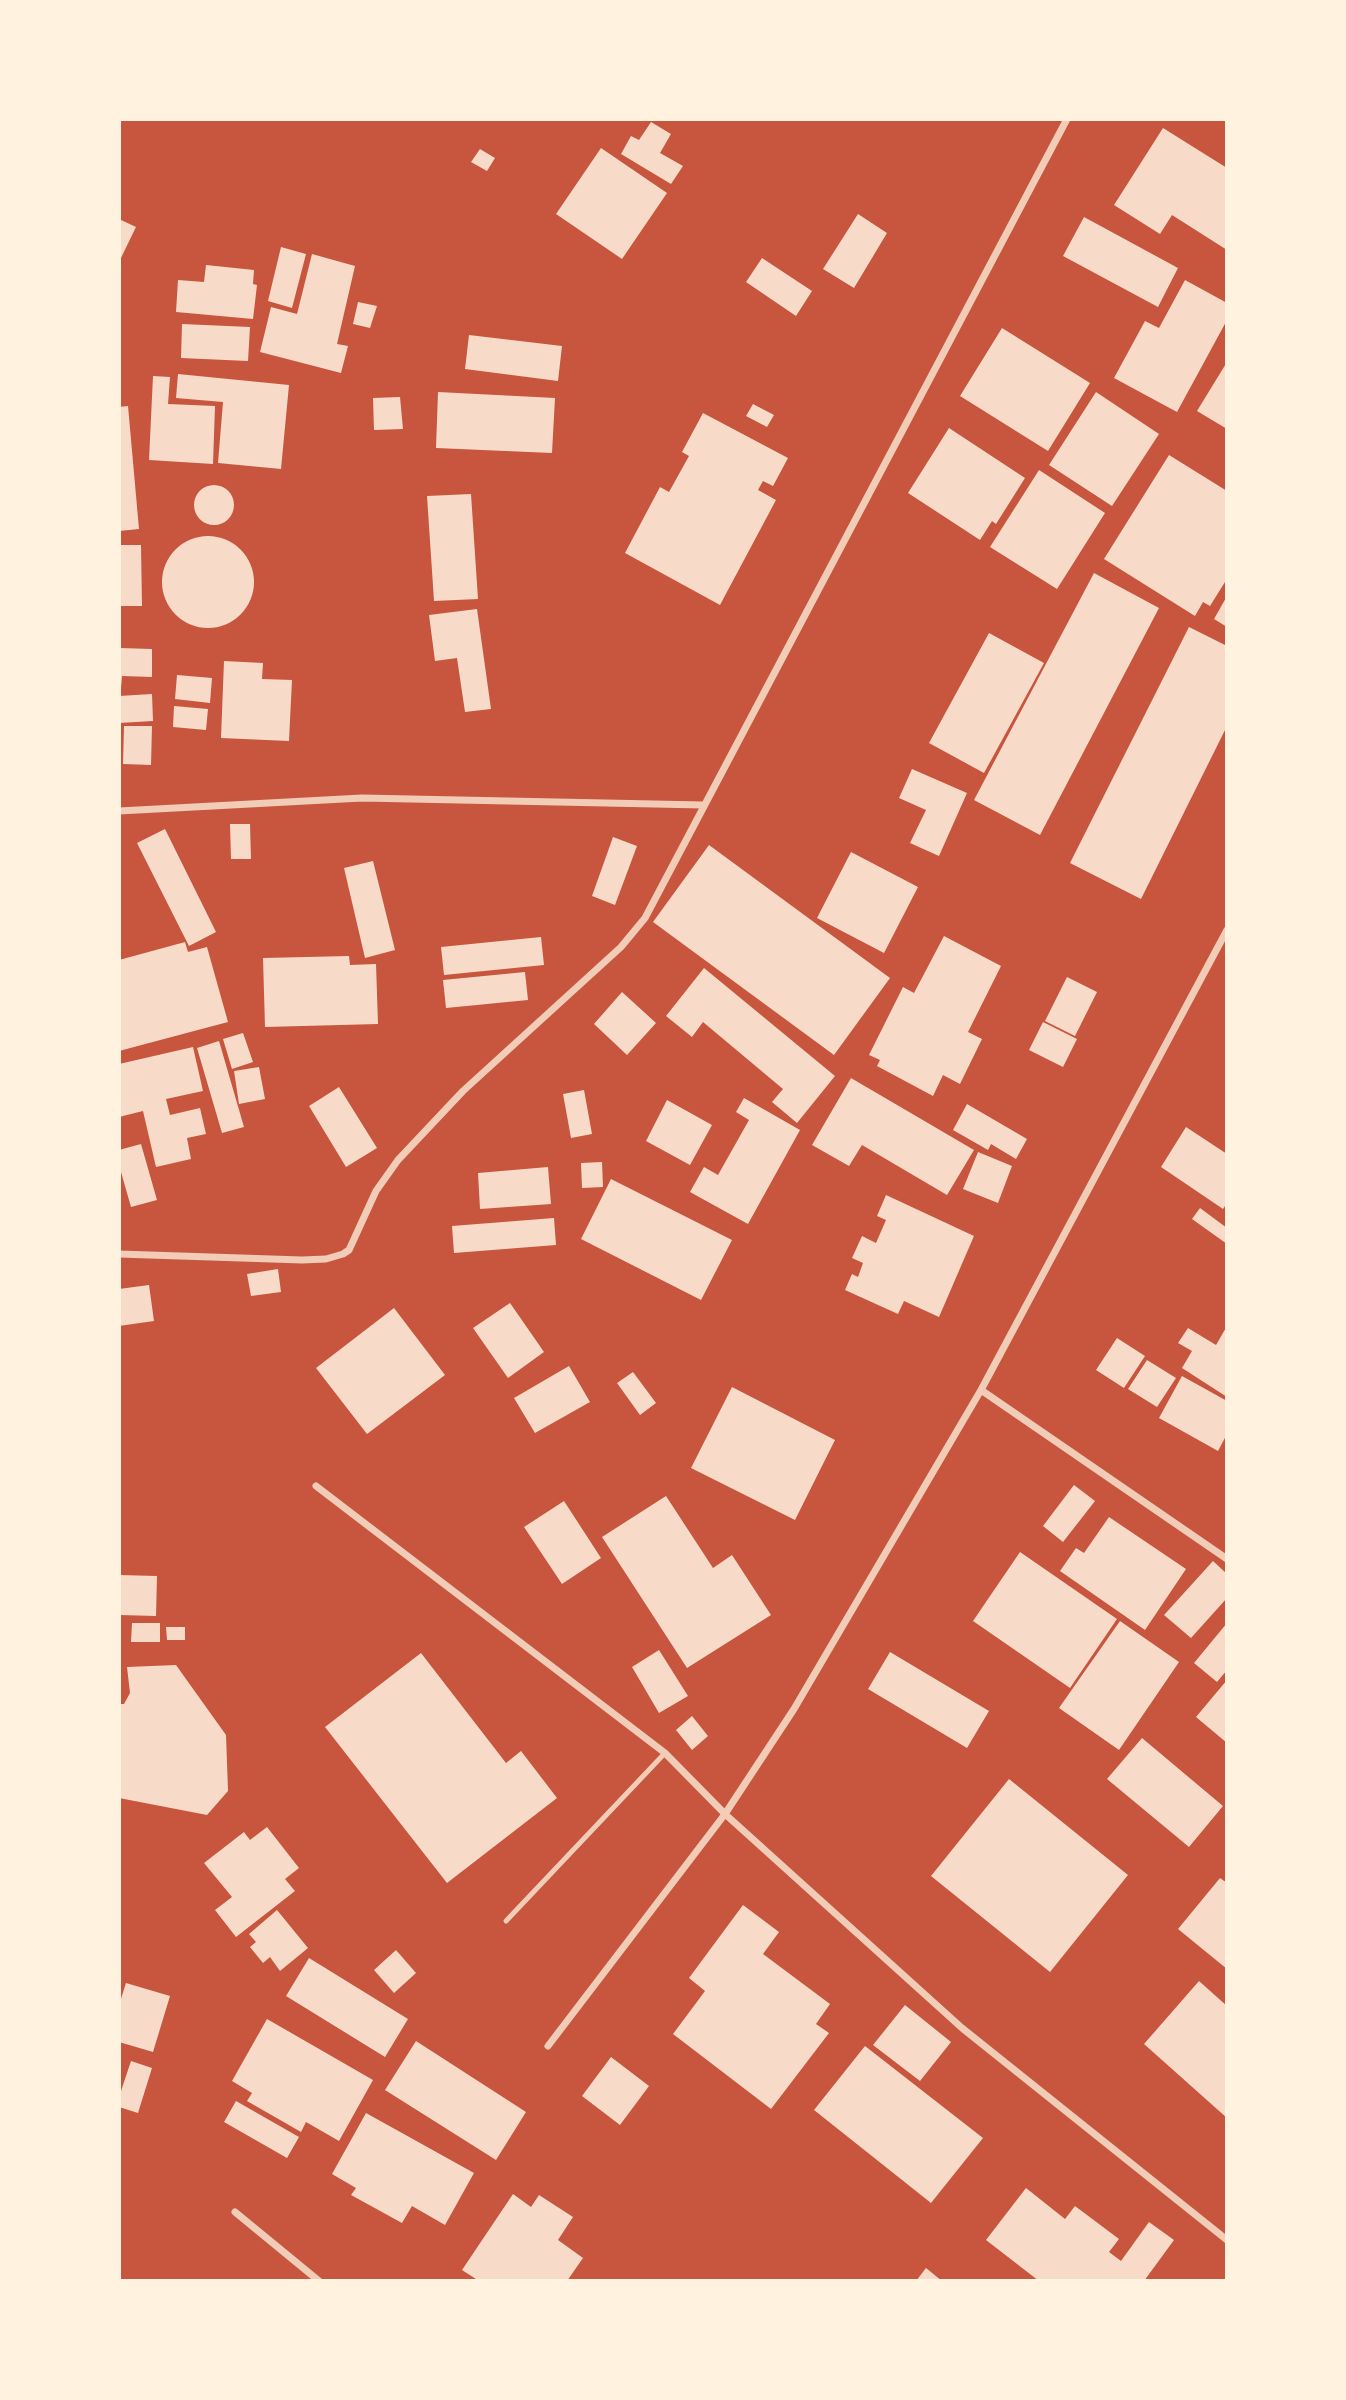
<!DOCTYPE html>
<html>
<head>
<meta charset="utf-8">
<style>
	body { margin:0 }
	#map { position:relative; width:1346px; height:2400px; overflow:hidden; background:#c8553d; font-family:"Roboto Condensed",sans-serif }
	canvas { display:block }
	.frame { position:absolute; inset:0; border:121px solid #fff3e0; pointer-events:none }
</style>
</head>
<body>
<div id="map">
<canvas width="1346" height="2400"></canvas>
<div class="frame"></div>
</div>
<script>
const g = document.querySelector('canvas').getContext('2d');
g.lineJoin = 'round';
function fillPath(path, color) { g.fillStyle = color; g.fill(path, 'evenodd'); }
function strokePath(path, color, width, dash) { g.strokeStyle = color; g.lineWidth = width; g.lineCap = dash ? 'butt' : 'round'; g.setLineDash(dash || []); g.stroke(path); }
fillPath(new Path2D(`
	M651,122L671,134L660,153L683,166L671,184L621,154L631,136L639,140Z
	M1163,128L1227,168V250L1172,215L1160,234L1114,205Z
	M601,148L667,193L622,259L556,214Z
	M480,149L495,158L487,171L471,162Z
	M858,214L887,233L854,288L823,269Z
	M1084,217L1178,268L1158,307L1063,256Z
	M119,219L136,227L119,262Z
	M281,247L306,254L292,308L268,301Z
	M312,254L355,266L337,344L348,346L341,373L260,352L271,307L297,314Z
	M762,258L812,291L796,316L746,282Z
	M206,265L254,270L253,284L257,285L253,319L176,312L178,280L204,282Z
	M1185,280L1227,303V320L1177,412L1114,378L1145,321L1159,328Z
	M358,302L377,306L370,328L353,324Z
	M182,324L250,327L248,361L181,358Z
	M1002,328L1090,383L1048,451L960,396Z
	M469,335L562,346L558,381L465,369Z
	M1227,362V429L1197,411Z
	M178,374L289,385L281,469L218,463L223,402L176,398Z
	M153,376L170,377L168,404L215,406L213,464L149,460Z
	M438,392L555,398L552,453L436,448Z
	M1096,392L1159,434L1112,506L1049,465Z
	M400,397L403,429L374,430L373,398Z
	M753,404L774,415L767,427L746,416Z
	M128,406L139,529L119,531V407Z
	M703,413L788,458L773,486L763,481L758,490L776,500L720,605L625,553L660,487L669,492L689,456L682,452Z
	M949,428L1025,478L996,524L992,521L980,540L908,493Z
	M1169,455L1227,491V584L1225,582L1210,606L1203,602L1195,616L1104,559Z
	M1039,470L1105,513L1057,589L990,547Z
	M194 505a20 20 0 1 1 40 0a20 20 0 1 1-40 0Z
	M471,494L478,599L434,601L427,496Z
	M162 582a46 46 0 1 1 92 0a46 46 0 1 1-92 0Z
	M119,545H141L142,606H119Z
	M1094,573L1159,608L1040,835L974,800Z
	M1227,596V627L1214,619Z
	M477,609L491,709L465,712L457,658L435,661L429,615Z
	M1189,627L1227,646V726L1141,899L1070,863Z
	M989,633L1044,663L984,773L929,743Z
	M119,648L152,649V677L122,676L121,688H119Z
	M224,661L263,663L262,679L292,680L289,741L221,738Z
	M177,675L212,678L210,703L175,699Z
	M152,694L153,721L119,723V696Z
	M174,706L208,709L206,730L173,727Z
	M124,726H152L151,765L123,764Z
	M912,769L967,793L939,856L910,843L926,810L899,798Z
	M230,824H250L251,859H231Z
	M165,829L216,932L189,946L137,843Z
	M613,837L637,846L615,905L592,896Z
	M709,845L890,978L834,1055L653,922Z
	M851,852L918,887L884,953L817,918Z
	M373,861L395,950L365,958L344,868Z
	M944,936L1001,966L968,1032L982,1039L960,1084L943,1075L933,1096L877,1066L880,1060L869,1055L903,987L914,993Z
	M541,937L544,965L444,975L441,947Z
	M185,942L188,952L207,947L228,1022L119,1051V960Z
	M349,956L350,965L376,964L378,1024L265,1027L263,958Z
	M704,968L835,1076L797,1123L772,1102L783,1089L703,1022L692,1037L666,1016Z
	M525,972L528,1000L446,1008L443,980Z
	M1067,977L1097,992L1075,1036L1045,1021Z
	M622,992L656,1023L627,1055L594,1024Z
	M1043,1022L1077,1039L1063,1067L1029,1050Z
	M243,1033L253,1062L232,1069L223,1039Z
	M219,1041L244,1127L222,1133L197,1048Z
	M193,1047L203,1091L166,1099L170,1115L200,1108L206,1134L187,1138L191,1159L156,1167L143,1111L119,1117V1064Z
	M259,1067L265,1099L239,1104L234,1071Z
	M851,1078L974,1150L947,1195L862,1145L849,1166L812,1145Z
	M339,1087L377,1148L346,1167L309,1106Z
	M584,1090L592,1134L571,1138L563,1094Z
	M744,1098L800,1130L748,1224L690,1192L704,1167L718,1175L749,1120L736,1112Z
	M667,1100L712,1125L690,1165L646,1141Z
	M967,1104L1027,1139L1016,1159L991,1144L988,1150L953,1130Z
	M1186,1127L1227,1154V1203L1223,1209L1161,1167Z
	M141,1144L157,1200L131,1207L119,1165V1150Z
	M978,1152L1012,1166L998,1203L963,1189Z
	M602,1162L603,1187L582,1188L581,1163Z
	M548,1167L551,1204L480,1209L478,1173Z
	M611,1179L732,1240L701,1300L581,1239Z
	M886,1195L974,1236L939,1317L904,1301L898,1314L845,1290L852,1274L858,1277L863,1263L852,1258L862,1236L876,1243L886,1220L877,1216Z
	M1200,1208L1227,1228V1244L1192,1219Z
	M554,1218L556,1245L454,1253L452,1226Z
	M278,1269L281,1292L251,1296L247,1274Z
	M149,1285L154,1321L119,1326V1289Z
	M510,1303L544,1352L508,1378L473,1328Z
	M394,1308L445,1375L367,1434L316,1368Z
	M1227,1326V1397L1182,1368L1192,1351L1178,1343L1188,1328L1216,1345Z
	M1117,1338L1145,1356L1124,1388L1096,1370Z
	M1147,1360L1176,1378L1157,1407L1128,1389Z
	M569,1366L590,1402L535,1433L514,1398Z
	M633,1372L656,1403L640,1415L617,1383Z
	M1182,1376L1227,1401V1434L1218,1451L1159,1418Z
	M732,1387L835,1440L795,1520L691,1468Z
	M1074,1485L1095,1501L1063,1542L1043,1526Z
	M666,1496L713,1568L732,1555L771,1615L687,1668L602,1537Z
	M564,1501L601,1558L562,1584L524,1527Z
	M1109,1517L1186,1569L1145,1630L1060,1571L1076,1548L1084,1553Z
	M1020,1552L1117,1619L1070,1688L973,1621Z
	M1213,1561L1227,1574V1598L1191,1638L1164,1615Z
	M119,1575L157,1576L156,1616L119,1615Z
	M1120,1621L1179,1662L1119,1750L1059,1708Z
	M132,1623H160V1642H131Z
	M1227,1623V1670L1217,1682L1194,1663Z
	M166,1627H185V1640H167Z
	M659,1650L688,1696L659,1713L632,1667Z
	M890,1652L989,1711L967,1748L868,1689Z
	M421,1653L506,1763L521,1751L557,1798L447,1883L325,1727Z
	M176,1665L226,1735L228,1791L207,1815L119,1798V1704H124L130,1693L127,1667Z
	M1227,1680V1743L1196,1717Z
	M692,1716L708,1736L692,1750L676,1730Z
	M1142,1738L1223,1806L1189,1847L1107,1779Z
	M1009,1779L1128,1875L1050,1972L931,1876Z
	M267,1827L299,1868L285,1879L295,1891L236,1937L215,1910L232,1897L204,1863L244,1832L250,1840Z
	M1220,1878L1227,1883V1969L1178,1929Z
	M743,1905L779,1932L763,1954L830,2004L816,2024L829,2033L771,2109L673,2034L705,1991L689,1978Z
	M277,1910L308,1948L280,1971L270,1957L263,1963L250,1947L256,1942L249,1934Z
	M396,1950L416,1973L394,1993L374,1970Z
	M309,1958L408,2019L385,2057L286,1996Z
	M1199,1981L1227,2006V2118L1144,2044Z
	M126,1983L170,1996L153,2052L119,2042V2005Z
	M905,2005L951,2042L920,2081L873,2045Z
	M267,2019L373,2080L339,2141L306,2122L301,2132L247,2101L252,2093L232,2081Z
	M416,2041L526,2112L496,2160L385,2090Z
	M865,2046L983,2138L931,2203L814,2110Z
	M611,2057L649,2086L620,2125L582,2096Z
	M131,2061L152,2068L138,2113L119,2107V2097Z
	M236,2101L299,2137L287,2158L224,2122Z
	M366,2113L474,2173L445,2225L412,2206L402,2223L351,2195L356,2188L332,2174Z
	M1026,2188L1065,2219L1075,2206L1119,2239L1109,2252L1121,2261L1149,2222L1174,2240L1144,2281H1039L986,2240Z
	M513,2194L531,2207L539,2195L573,2217L558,2240L583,2258L567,2281H479L462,2270Z
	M926,2268L942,2281H916Z`), '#f7dbc8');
strokePath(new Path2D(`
	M506,1921L665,1753`), '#f1ccb7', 5);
strokePath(new Path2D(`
	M119,811L362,798L703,805
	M119,1254L302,1260L326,1259L343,1254L349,1250L376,1191L398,1160L463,1091L621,947L645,918L1067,119
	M981,1390L1227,1559
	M316,1486L665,1753L725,1814L962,2028L1227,2240
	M548,2046L725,1814L794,1709L981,1390L1227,930
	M235,2212L319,2281`), '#f1ccb7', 7);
</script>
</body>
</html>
